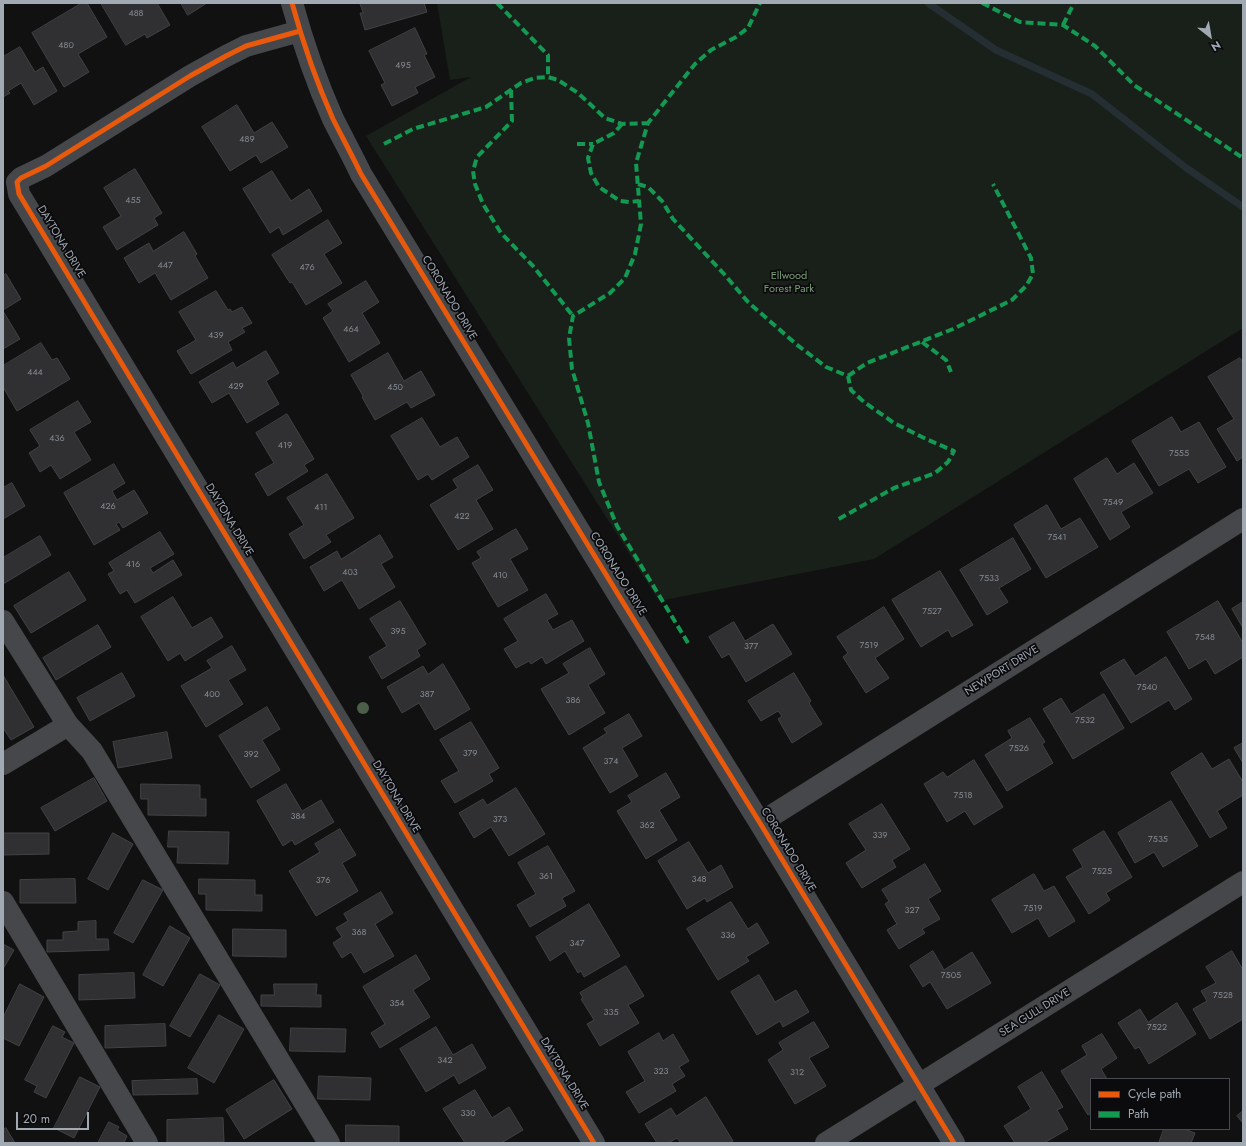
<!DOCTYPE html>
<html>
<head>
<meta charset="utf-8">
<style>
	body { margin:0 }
	#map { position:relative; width:1246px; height:1146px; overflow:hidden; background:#111; font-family:Jost,sans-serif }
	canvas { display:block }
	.frame { position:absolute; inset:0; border:4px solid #a1a9b3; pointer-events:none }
	.legend { position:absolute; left:1090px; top:1078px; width:140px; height:52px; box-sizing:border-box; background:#0b0b0d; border:1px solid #474a4f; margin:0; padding:5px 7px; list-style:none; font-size:12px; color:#a1a9b3 }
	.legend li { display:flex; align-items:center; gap:8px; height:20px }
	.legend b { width:20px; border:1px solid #474a4f }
	.north { position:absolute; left:1190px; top:16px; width:40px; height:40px; -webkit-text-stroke:3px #0b0b0d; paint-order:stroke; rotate:149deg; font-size:11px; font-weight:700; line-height:16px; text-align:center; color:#a1a9b3 }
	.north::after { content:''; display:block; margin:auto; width:14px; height:18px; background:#a1a9b3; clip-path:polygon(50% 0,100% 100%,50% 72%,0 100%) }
	.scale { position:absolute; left:16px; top:1112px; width:73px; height:18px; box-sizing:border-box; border:2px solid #a1a9b3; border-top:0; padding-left:5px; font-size:12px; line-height:14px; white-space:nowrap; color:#a1a9b3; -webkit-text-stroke:3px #0b0b0d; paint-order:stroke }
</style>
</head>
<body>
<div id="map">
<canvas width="1246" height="1146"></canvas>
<div class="frame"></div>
<ul class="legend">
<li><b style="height:5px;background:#e8590c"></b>Cycle path</li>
<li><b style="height:5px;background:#139951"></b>Path</li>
</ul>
<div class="north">N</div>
<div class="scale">20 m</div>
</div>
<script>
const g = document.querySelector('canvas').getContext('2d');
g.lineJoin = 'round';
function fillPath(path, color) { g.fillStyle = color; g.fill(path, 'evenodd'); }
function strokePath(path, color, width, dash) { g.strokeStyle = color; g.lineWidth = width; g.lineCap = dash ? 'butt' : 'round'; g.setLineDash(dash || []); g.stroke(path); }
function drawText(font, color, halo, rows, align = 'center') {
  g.font = font + ' Jost,sans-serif'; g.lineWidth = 3.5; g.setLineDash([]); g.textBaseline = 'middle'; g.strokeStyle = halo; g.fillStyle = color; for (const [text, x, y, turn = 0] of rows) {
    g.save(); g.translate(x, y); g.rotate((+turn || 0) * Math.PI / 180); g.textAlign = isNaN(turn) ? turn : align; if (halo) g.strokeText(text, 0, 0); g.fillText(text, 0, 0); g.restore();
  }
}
fillPath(new Path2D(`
	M437,3H1243V328L874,559L659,601L366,136L471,77L450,80Z`), '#19201a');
strokePath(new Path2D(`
	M928,3L996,50L1092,94L1185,167L1243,207`), '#242e33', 7);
const building = new Path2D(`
	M82,3H87L107,37L78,54L89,72L64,87L32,33Z
	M101,3H157L170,25L147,38L145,34L126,45Z
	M181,3H207L188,15Z
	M360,3H424L427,12L365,30L360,13H363Z
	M415,28L427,54L424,55L435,77L415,87L418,93L392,106L381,85L385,83L369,51Z
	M20,47L35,72L43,67L57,91L34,105L21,83L8,91L10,93L3,97V57Z
	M237,105L254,133L272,122L288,147L261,163L256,155L230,171L202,127Z
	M135,169L162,213L154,218L158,225L117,250L103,227L121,216L104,188Z
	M272,171L291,201L309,189L322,211L283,235L279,227L270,233L243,189Z
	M328,220L342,243L324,254L342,283L306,305L292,282L290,283L272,255Z
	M184,232L197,254L195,256L208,278L171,300L155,273L139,283L124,258L149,243L153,251Z
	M6,274L21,299L3,310V276Z
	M366,281L379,302L362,313L380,343L349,362L323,318L333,311L328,304Z
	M216,291L228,310L230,309L232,312L242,307L252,323L242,328L245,332L228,342L232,350L191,374L177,351L196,340L179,312Z
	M3,311L20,339L3,349Z
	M41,343L52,360L57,358L70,379L17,411L3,387V366Z
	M266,351L279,373L266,381L279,404L247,423L229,393L212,403L199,382L233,362L236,368Z
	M388,353L404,381L421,371L435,395L411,408L407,402L375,420L362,397L363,396L351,375Z
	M1240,358L1243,362V457L1237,461L1217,429L1234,419L1208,377Z
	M78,401L91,422L74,432L91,460L60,479L51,465L40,472L29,453L40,446L30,430Z
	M287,414L314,459L304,465L308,471L268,496L255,474L274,463L256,433Z
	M1172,417L1181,432L1199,422L1226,467L1198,483L1189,469L1159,486L1132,441Z
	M422,418L440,447L457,437L469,457L432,480L428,474L418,480L391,436Z
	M1107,458L1117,474L1134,463L1153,493L1121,512L1130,527L1110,540L1074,479Z
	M114,464L125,483L112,491L117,500L134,490L148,513L123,528L119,522L116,524L120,530L94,545L64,493Z
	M478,465L493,490L476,500L493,529L458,550L430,505L458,488L453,480Z
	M327,474L354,518L326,535L331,542L304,559L289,534L304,525L287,498Z
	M12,483L25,506L3,519V488Z
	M1047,505L1061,529L1080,518L1098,547L1046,578L1014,525Z
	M516,529L528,549L510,559L528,590L498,607L472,563L481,558L477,552Z
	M160,532L174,554L150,568L153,573L173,560L182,575L135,603L127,590L120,594L108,574L114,571L109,563Z
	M380,535L393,557L381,564L395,587L359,609L342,580L324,591L310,567L337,551L341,559Z
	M40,536L51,555L3,584V558Z
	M1013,538L1031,569L999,588L1008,602L987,615L960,570Z
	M940,571L973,625L952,637L948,630L921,647L892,600Z
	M69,572L86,600L31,633L14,606Z
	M546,594L558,614L547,620L553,630L572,620L584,641L546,664L542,657L531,664L529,661L516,668L504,649L518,641L504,619Z
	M173,597L192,628L211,617L223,637L185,661L180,653L168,661L141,617Z
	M400,601L426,644L417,650L420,656L382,679L369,657L387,646L370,619Z
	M1218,601L1243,643V657L1215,674L1206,659L1189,669L1167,632Z
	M1243,602V628L1232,609Z
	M884,607L904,639L875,658L889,678L866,693L843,657L848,653L837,637Z
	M734,622L745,641L773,624L792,654L746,682L729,654L722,658L709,637Z
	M98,625L111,647L56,680L43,658Z
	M232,646L246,670L228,680L243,704L206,727L181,686L212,668L207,661Z
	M590,648L605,674L588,685L605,713L569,735L541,689L569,673L563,664Z
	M1166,657L1192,699L1175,710L1169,700L1131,723L1100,673L1124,659L1135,676Z
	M443,664L470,709L435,730L419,703L402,713L387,687L423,666L428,674Z
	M122,673L135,696L90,721L77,698Z
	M794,673L811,701L809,703L822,724L792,743L778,719L782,716L778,711L761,721L748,701Z
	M3,675L34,727L11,740L3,728Z
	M1104,694L1124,728L1073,759L1043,709L1061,698L1071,714Z
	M267,707L280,729L262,740L280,770L251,788L219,736Z
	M629,714L642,736L622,748L638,776L610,793L583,748L607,733L604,729Z
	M1030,718L1045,742L1042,744L1053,763L1007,791L985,755L1012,738L1008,731Z
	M471,722L499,768L489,774L493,781L455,803L441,781L459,771L440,740Z
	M167,732L172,758L118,768L113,742Z
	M1243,743V763L1234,748Z
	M1202,753L1212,769L1229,759L1243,782V795L1217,811L1227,828L1210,838L1171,773Z
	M974,760L1003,807L974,825L965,811L947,822L924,784L943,772L947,777Z
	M666,773L680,797L659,810L677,840L646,859L617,811L632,802L628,796Z
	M94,778L107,801L55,831L41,808Z
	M141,784L200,785V799H206V816L148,815V799H141Z
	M286,784L302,811L321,800L334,822L295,845L292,840L283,846L257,801Z
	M516,788L545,834L509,856L491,827L474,838L459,813L483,799L487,805Z
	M1171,801L1198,846L1163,867L1154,852L1135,863L1118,833Z
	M882,804L910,849L892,860L896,867L862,888L846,863L866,850L849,824Z
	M340,829L356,855L342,863L358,891L316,916L289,871L320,852L315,844Z
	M169,831L229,832L228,864L177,863L178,847H168Z
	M1104,831L1132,877L1106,893L1110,900L1089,914L1066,877L1083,867L1073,850Z
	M3,833H49V854L3,855Z
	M113,833L133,844L108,890L88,879Z
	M689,842L708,873L721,865L733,887L707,902L705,898L687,909L658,861Z
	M548,846L575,891L562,898L566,906L530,927L517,905L536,894L518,863Z
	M925,864L941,891L928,899L940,919L922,929L925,933L899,949L887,930L897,924L885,904L889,901L882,890Z
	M1034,874L1044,891L1054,886L1075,921L1049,937L1038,918L1012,933L992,900Z
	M75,879L76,903H20V880Z
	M199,879L255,880V895H262V911L206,910V894H199Z
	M143,880L163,890L133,943L114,933Z
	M381,892L393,913L375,924L394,956L364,973L351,952L342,958L333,943L342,937L336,928L348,921L344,914Z
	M731,902L748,929L757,923L769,943L746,957L749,961L718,980L687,929Z
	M589,904L620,956L584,977L581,971L578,973L565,951L550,961L536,937Z
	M96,921V939H108L109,950L47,952V940H63V932L78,931V922Z
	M170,926L190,938L163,986L143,975Z
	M233,929L286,930V957L233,956Z
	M3,944L14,950L3,969Z
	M933,951L944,970L972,952L991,983L947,1009L930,982L923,987L910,966Z
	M1232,951L1243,970V1019L1210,1039L1193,1009L1207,1001L1201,991L1216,983L1206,967Z
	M416,955L430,979L413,990L430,1017L380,1048L371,1033L385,1024L363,987Z
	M626,966L644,996L628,1005L639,1023L600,1046L587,1024L594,1020L581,999L583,998L580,993Z
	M134,973L135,998L79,1000V975Z
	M200,974L220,985L190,1037L170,1026Z
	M759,975L775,1002L796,990L809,1012L783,1027L780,1021L757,1035L731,992Z
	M20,984L44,997L19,1046L3,1038V1018Z
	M274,984H317L316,995H321V1007L261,1006V995H274Z
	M1177,1003L1196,1034L1149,1064L1139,1047L1135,1049L1118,1023L1140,1009L1148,1022Z
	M219,1015L244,1029L214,1083L188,1068Z
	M814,1022L829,1047L809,1058L826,1086L795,1104L768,1060L783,1050L779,1043Z
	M165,1024L166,1046L105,1048V1026Z
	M53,1026L65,1032L62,1037L74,1043L46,1098L34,1092L37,1086L25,1080Z
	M436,1027L453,1055L472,1044L486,1068L459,1084L454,1075L426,1092L400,1049Z
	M291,1028L346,1029L345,1052L290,1051Z
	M659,1033L663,1041L673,1034L689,1061L679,1067L685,1076L672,1084L676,1091L639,1113L626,1092L645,1081L628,1052Z
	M1102,1034L1117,1058L1101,1069L1107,1079H1091V1113L1088,1115L1061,1071L1087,1055L1082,1046Z
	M1042,1072L1063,1107L1057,1110L1068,1129L1044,1143H1015L1004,1126L1031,1109L1018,1087Z
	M319,1076L371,1078L370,1100L318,1099Z
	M80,1077L100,1087L74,1138L54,1128Z
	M197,1079L198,1094L133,1095L132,1081Z
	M274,1080L292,1109L244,1139L226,1110Z
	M475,1090L492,1118L509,1107L523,1130L501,1143H465L443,1109Z
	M706,1097L733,1141L729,1143H681L677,1138L668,1143H657L645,1124L671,1108L676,1116Z
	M1243,1111V1123L1237,1116Z
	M223,1118L224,1142L167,1143V1120Z
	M109,1122L119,1127L117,1130L127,1136L124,1143H98Z
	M346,1125L399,1126V1143H346Z
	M6,1128L15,1143H3V1130Z
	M1164,1129H1184L1195,1133L1191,1143H1159Z`);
fillPath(building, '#303032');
strokePath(building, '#404245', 1);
strokePath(new Path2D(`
	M292,3C303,43 316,81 333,119C342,137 352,155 361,174L624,604L760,823L954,1143
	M300,31L246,46L226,56L190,76L46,166L21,178L17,182L19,194L594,1143
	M3,621L68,725L92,751L329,1143
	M3,764L68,725
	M760,823L1243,519
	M3,902L147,1143
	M826,1143L1243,882`), '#45474a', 22);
strokePath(new Path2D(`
	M497,3L548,55V77
	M982,3L1020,22L1063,25L1095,46L1134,85L1243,158
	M1063,25L1074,3
	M511,90L512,121L477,157L473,171L475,184L483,204L501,233L533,266L573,316
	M622,124L614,133L593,144L588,158L591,173L599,187L620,201L629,202L639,201
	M384,144L413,129L486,107L521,83L535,78L548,77L558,80L578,93L605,118L622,124L648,123
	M577,144H593
	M638,184L648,187L662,201L673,219L724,274L748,302L796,344L826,367L848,376L851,390L864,402L894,423L926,439L954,451L948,462L935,473L894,488L837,520
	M922,342L946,360L951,372
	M848,376L867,363L953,329L1012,300L1026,286L1033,274L1031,258L993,184
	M688,643L617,526L599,482L588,423L572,369L569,338L573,316L610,293L625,278L635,254L641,224L636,163L648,123L695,64L711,50L736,37L748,28L760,3`), '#139951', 4, [8, 4]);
strokePath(new Path2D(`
	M292,3C303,43 316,81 333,119C342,137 352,155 361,174L624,604L760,823L954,1143
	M300,31L246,46L226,56L190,76L46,166L21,178L17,182L19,194L594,1143`), '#e8590c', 5);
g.fillStyle = '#4b5f49';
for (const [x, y] of [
	[363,708]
]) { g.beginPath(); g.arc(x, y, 6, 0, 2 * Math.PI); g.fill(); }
drawText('9px', '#858b93', null, [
	["488",136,14],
	["480",66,46],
	["495",403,66],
	["489",247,140],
	["455",133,201],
	["447",165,266],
	["476",307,268],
	["464",351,330],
	["439",216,336],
	["444",35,373],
	["429",236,387],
	["450",395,388],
	["436",57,439],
	["419",285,446],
	["7555",1179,454],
	["7549",1113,503],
	["426",108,507],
	["411",321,508],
	["422",462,517],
	["7541",1057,538],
	["416",133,565],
	["403",350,573],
	["410",500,576],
	["7533",989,579],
	["7527",932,612],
	["395",398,632],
	["7548",1205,638],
	["7519",869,646],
	["377",751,647],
	["7540",1147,688],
	["400",212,695],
	["387",427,695],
	["386",573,701],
	["7532",1085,721],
	["7526",1019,749],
	["379",470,754],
	["392",251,755],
	["374",611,762],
	["7518",963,796],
	["384",298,817],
	["373",500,820],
	["362",647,826],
	["339",880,836],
	["7535",1158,840],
	["7525",1102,872],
	["361",546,877],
	["348",699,880],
	["376",323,881],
	["7519",1033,909],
	["327",912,911],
	["368",359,933],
	["336",728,936],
	["347",577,944],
	["7505",951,976],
	["7528",1223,996],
	["354",397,1004],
	["335",611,1013],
	["7522",1157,1028],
	["342",445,1061],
	["323",661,1072],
	["312",797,1073],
	["330",468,1114]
]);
drawText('11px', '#a1a9b3', '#0b0b0d', [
	["DAYTONA DRIVE",61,242,59],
	["CORONADO DRIVE",449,298,59],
	["DAYTONA DRIVE",229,520,59],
	["CORONADO DRIVE",618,574,58],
	["NEWPORT DRIVE",1002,671,-32],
	["DAYTONA DRIVE",396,797,59],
	["CORONADO DRIVE",788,850,59],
	["SEA GULL DRIVE",1035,1013,-32],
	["DAYTONA DRIVE",564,1074,59]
]);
drawText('11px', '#7a9f77', '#0b0b0d', [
	["Ellwood",789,276],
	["Forest Park",789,289]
]);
</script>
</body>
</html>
